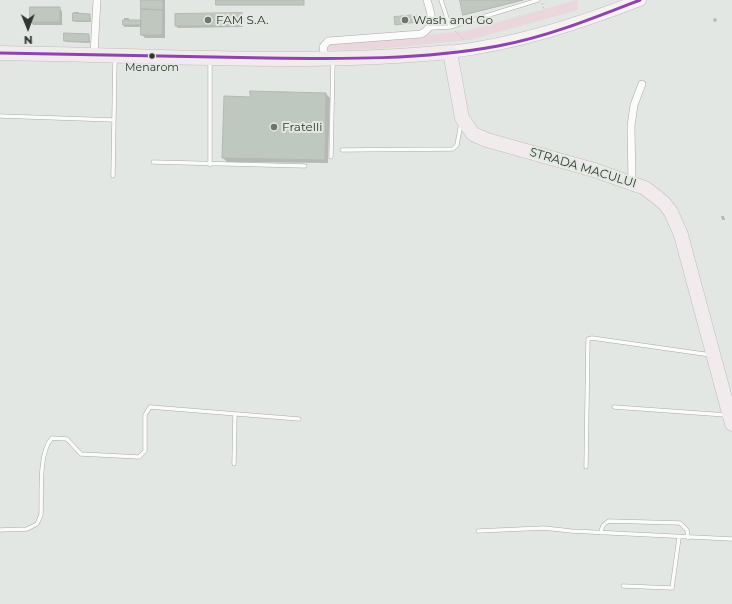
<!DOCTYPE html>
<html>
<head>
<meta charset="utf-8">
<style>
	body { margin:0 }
	#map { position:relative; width:732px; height:604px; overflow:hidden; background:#e3e7e3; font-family:Montserrat,sans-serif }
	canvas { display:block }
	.north { position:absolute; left:8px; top:8px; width:40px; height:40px; -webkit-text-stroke:3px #e2e9e1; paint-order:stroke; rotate:179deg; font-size:11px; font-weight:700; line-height:16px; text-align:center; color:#323532 }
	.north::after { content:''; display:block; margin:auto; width:14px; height:18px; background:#323532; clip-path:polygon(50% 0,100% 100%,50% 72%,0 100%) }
</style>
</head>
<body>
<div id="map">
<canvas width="732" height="604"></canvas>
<div class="north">N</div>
</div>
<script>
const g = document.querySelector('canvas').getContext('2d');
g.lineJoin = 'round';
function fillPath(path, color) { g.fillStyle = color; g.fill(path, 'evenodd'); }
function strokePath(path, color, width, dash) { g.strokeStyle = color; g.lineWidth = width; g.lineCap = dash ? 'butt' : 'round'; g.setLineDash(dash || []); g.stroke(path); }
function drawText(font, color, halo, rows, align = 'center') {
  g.font = font + ' Montserrat,sans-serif'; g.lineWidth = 4; g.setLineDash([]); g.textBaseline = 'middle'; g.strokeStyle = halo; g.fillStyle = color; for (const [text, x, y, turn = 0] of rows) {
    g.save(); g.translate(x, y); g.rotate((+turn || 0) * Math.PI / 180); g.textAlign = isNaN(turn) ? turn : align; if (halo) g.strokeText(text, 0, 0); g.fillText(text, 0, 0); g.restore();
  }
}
fillPath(new Path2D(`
	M577,0L578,10L469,40L377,49L327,50L330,44L466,31Z`), '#ead6dd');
fillPath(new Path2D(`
	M142,0H165V38H145L142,35V27H124V18H129V21H142Z
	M461,0H524L465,15Z
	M59,8L62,11V25H33L31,22Z
	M74,12H79V14L90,15L91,22H76L74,20Z
	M242,14L243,16V27L178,28L176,26Z
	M716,18L717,21L714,22L713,19Z
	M89,35L90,43L67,42L65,41Z
	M326,94L330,98L328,163L227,162L223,158L251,98Z
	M721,216H724L725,220H722Z`), '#0003');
const building = new Path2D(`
	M141,0H163V10L141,9Z
	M216,0H304V5H216Z
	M460,0H523L463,15Z
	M30,7H60V22H30Z
	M141,9L163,10L162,35H141Z
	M73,13L90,14V21H73Z
	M242,13V26H175V14Z
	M416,15L417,22L395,25L394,17Z
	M123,20H141V25H123Z
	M64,33L89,34V42L64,41Z
	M250,91L326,93L325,160L222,158L224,96L250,97Z`);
fillPath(building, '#bfc8be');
strokePath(building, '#b4b7b3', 1);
const lane = new Path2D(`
	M441,0L450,27
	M430,28L450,27L538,0
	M0,116L114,120
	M342,150L453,149L457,145L461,123
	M331,157L333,61
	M153,162L305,166
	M210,165V62
	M113,176L115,58
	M614,407L726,415
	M234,464L235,414
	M586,467L588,339L592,338L711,355
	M0,530L27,529L37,524L41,515C42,494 38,453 52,438L67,439L81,454L139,457L145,451V415L150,407L299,419
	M478,531L544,528L571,531L732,539
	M601,533C602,526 603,524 609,521L680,523L687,530L688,538
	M623,586L672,588L679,538`);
const street = new Path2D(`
	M94,54L97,0
	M325,58L323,47L328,41L421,34C437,26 431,14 427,0
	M632,183L631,126L634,105L642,84`);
const primary = new Path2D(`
	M450,52C516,44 578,24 640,0`);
const highway = new Path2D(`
	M0,53C150,55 301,66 450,52L462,118L473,134L487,140L594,170L645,188L663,202L671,212L681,235L732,424`);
strokePath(lane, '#a8aaa7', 4.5);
strokePath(street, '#a8aaa7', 8);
strokePath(primary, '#c2bcbe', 13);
strokePath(highway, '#c2bcbe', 15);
strokePath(new Path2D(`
	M542,3L544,9
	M455,31L464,40`), '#c5c5c5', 1, [2, 2]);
strokePath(lane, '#fbfbfb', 3.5);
strokePath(street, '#fbfbfb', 7);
strokePath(primary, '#f6f2f3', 12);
strokePath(highway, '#f2ebee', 14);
strokePath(new Path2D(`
	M0,53C89,54 178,57 267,58C344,59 422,60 498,46C547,37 594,18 640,0`), '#8e44ad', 3);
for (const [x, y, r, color] of [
	[208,20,4,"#707370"],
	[405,20,4,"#707370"],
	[152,56,3.5,"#323532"],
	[274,127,4,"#707370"]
]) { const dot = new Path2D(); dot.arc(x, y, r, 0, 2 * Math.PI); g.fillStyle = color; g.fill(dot); strokePath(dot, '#e2e9e1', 1.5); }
drawText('11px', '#323532', '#e2e9e1', [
	["Menarom",152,68]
]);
drawText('12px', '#323532', '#e2e9e1', [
	["FAM S.A.",216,20],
	["Wash and Go",413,20],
	["Fratelli",282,127]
], 'left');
drawText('12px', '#323532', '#e2e9e1', [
	["STRADA MACULUI",583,168,17]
]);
</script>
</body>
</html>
